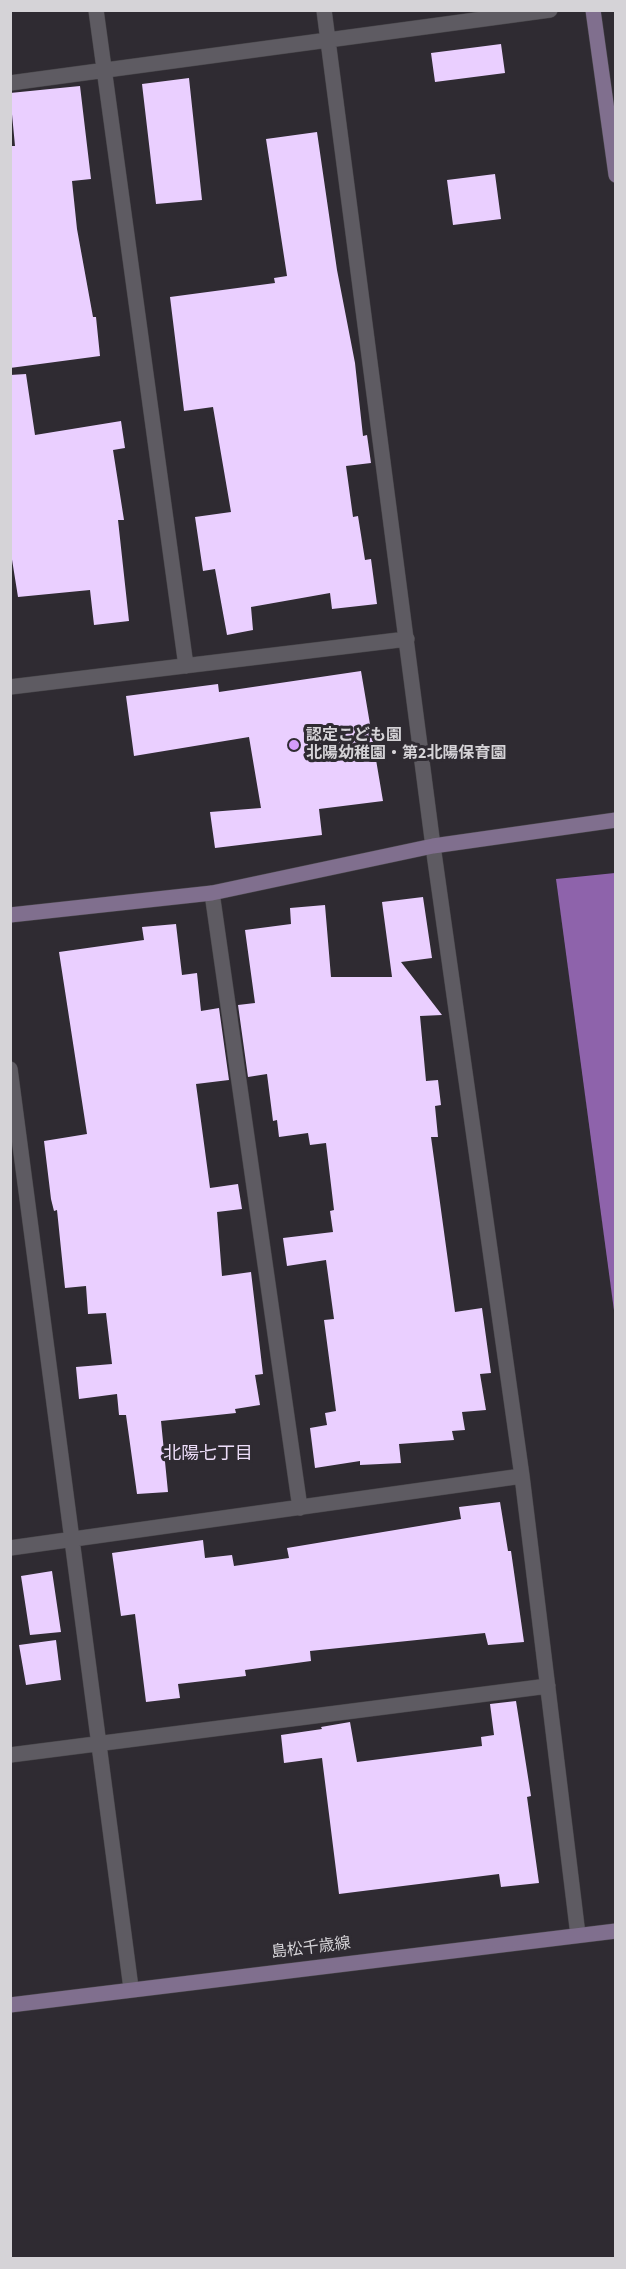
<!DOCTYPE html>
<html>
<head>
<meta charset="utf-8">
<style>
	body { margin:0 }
	#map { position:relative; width:626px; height:2269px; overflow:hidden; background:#2f2b32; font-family:"Source Sans 3",sans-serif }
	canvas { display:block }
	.frame { position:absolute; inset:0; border:12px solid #d5d3d7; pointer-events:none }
</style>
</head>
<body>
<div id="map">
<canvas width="626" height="2269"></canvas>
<div class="frame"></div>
</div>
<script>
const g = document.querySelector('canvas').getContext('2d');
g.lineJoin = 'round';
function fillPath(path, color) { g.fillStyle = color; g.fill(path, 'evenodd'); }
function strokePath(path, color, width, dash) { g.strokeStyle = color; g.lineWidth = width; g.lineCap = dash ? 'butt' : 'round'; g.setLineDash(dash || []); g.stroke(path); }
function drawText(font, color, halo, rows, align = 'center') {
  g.font = font + ' "Source Sans 3","Noto Sans JP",sans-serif'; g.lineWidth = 6; g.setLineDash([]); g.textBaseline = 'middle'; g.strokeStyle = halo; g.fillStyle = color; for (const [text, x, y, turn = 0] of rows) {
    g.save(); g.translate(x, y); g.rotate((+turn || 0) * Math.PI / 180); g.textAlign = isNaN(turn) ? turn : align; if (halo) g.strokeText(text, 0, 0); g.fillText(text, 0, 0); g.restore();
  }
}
fillPath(new Path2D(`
	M615,873H616L615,1318L556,879Z`), '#8e63ab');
fillPath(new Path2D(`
	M501,44L505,73L435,82L431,53Z
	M189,78L202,200L156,204L142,84Z
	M80,86L91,179L72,181L77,229L93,317H96L100,356L10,368V146H15L10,93Z
	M317,132L337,270L355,363L363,436L367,435L371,463L346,466L353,517L358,516L365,560L371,559L377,604L332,609L330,593L251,607L253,630L227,635L215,569L203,571L195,517L231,512L213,407L184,411L170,297L275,283L274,278L287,276L266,139Z
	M495,174L501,219L453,225L447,180Z
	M26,374L35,435L121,421L125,448L113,450L124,520H118L129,621L94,625L90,590L18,597L10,547V375Z
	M361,671L383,801L319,809L322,835L215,848L210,812L261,808L249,737L134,756L126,696L218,684L219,692Z
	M423,897L432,958L401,962L442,1015L420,1016L426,1081L438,1080L441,1105L435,1106L438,1137H431L455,1312L482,1308L491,1373L480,1374L486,1410L462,1412L465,1430L452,1431L454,1440L399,1444L401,1463L360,1465V1461L315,1468L310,1428L327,1425L325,1413L336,1411L324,1320L334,1319L326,1260L287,1266L283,1238L333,1232L330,1211L334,1210L326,1143L310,1145L308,1133L279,1137L277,1120L273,1121L267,1074L248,1077L238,1005L255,1003L245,930L291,924L290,908L325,905L331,977H392L382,902Z
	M176,924L182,975L197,973L201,1011L219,1008L229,1080L196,1084L210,1188L238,1184L242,1209L217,1212L222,1276L251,1272L263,1374L255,1375L260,1405L235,1409L236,1413L161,1421L168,1492L137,1494L126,1415H119L117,1394L79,1399L76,1367L112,1364L106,1313L88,1314L86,1286L65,1288L57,1210L54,1211L51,1199L44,1141L87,1134L59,952L144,940L142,927Z
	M500,1502L508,1551H511L524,1642L488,1645L485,1633L310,1651L311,1661L245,1670L246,1676L178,1684L180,1698L146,1702L135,1614L121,1616L112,1553L203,1540L205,1558L232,1555L234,1566L289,1558L287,1548L461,1519L459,1507Z
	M52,1571L61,1632L30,1635L21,1576Z
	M56,1640L61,1680L26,1685L19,1645Z
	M516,1701L531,1796L527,1797L539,1883L501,1887L499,1874L339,1894L322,1758L284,1763L281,1735L322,1729L321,1727L350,1722L357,1762L482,1746L481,1737L494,1735L490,1704Z`), '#eacfff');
const street = new Path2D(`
	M96,10L186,666
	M324,10L433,846L522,1476L578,1935
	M10,83L550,10
	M10,687L407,639
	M212,893L300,1508
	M10,1069L131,1988
	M10,1548L522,1476
	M10,1755L548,1686`);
const secondary = new Path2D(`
	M593,10L616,175
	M10,915L212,893L433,846L616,820
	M10,2005L616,1931`);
strokePath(street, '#48464a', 16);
strokePath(secondary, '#48464a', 16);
strokePath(street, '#5e5b62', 15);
strokePath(secondary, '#806f8e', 15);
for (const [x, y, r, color] of [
	[294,745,6,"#d49cfb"]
]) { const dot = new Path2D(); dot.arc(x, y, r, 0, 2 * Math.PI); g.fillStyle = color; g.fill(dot); strokePath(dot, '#2f2b32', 2); }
drawText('bold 16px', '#d5d3d7', '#2f2b32', [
	["認定こども園",306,736],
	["北陽幼稚園・第2北陽保育園",306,754]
], 'left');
drawText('16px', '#d5d3d7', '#2f2b32', [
	["島松千歳線",311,1949,-7]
]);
drawText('18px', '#edddf9', '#2f2b32', [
	["北陽七丁目",208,1455]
]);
</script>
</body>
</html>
